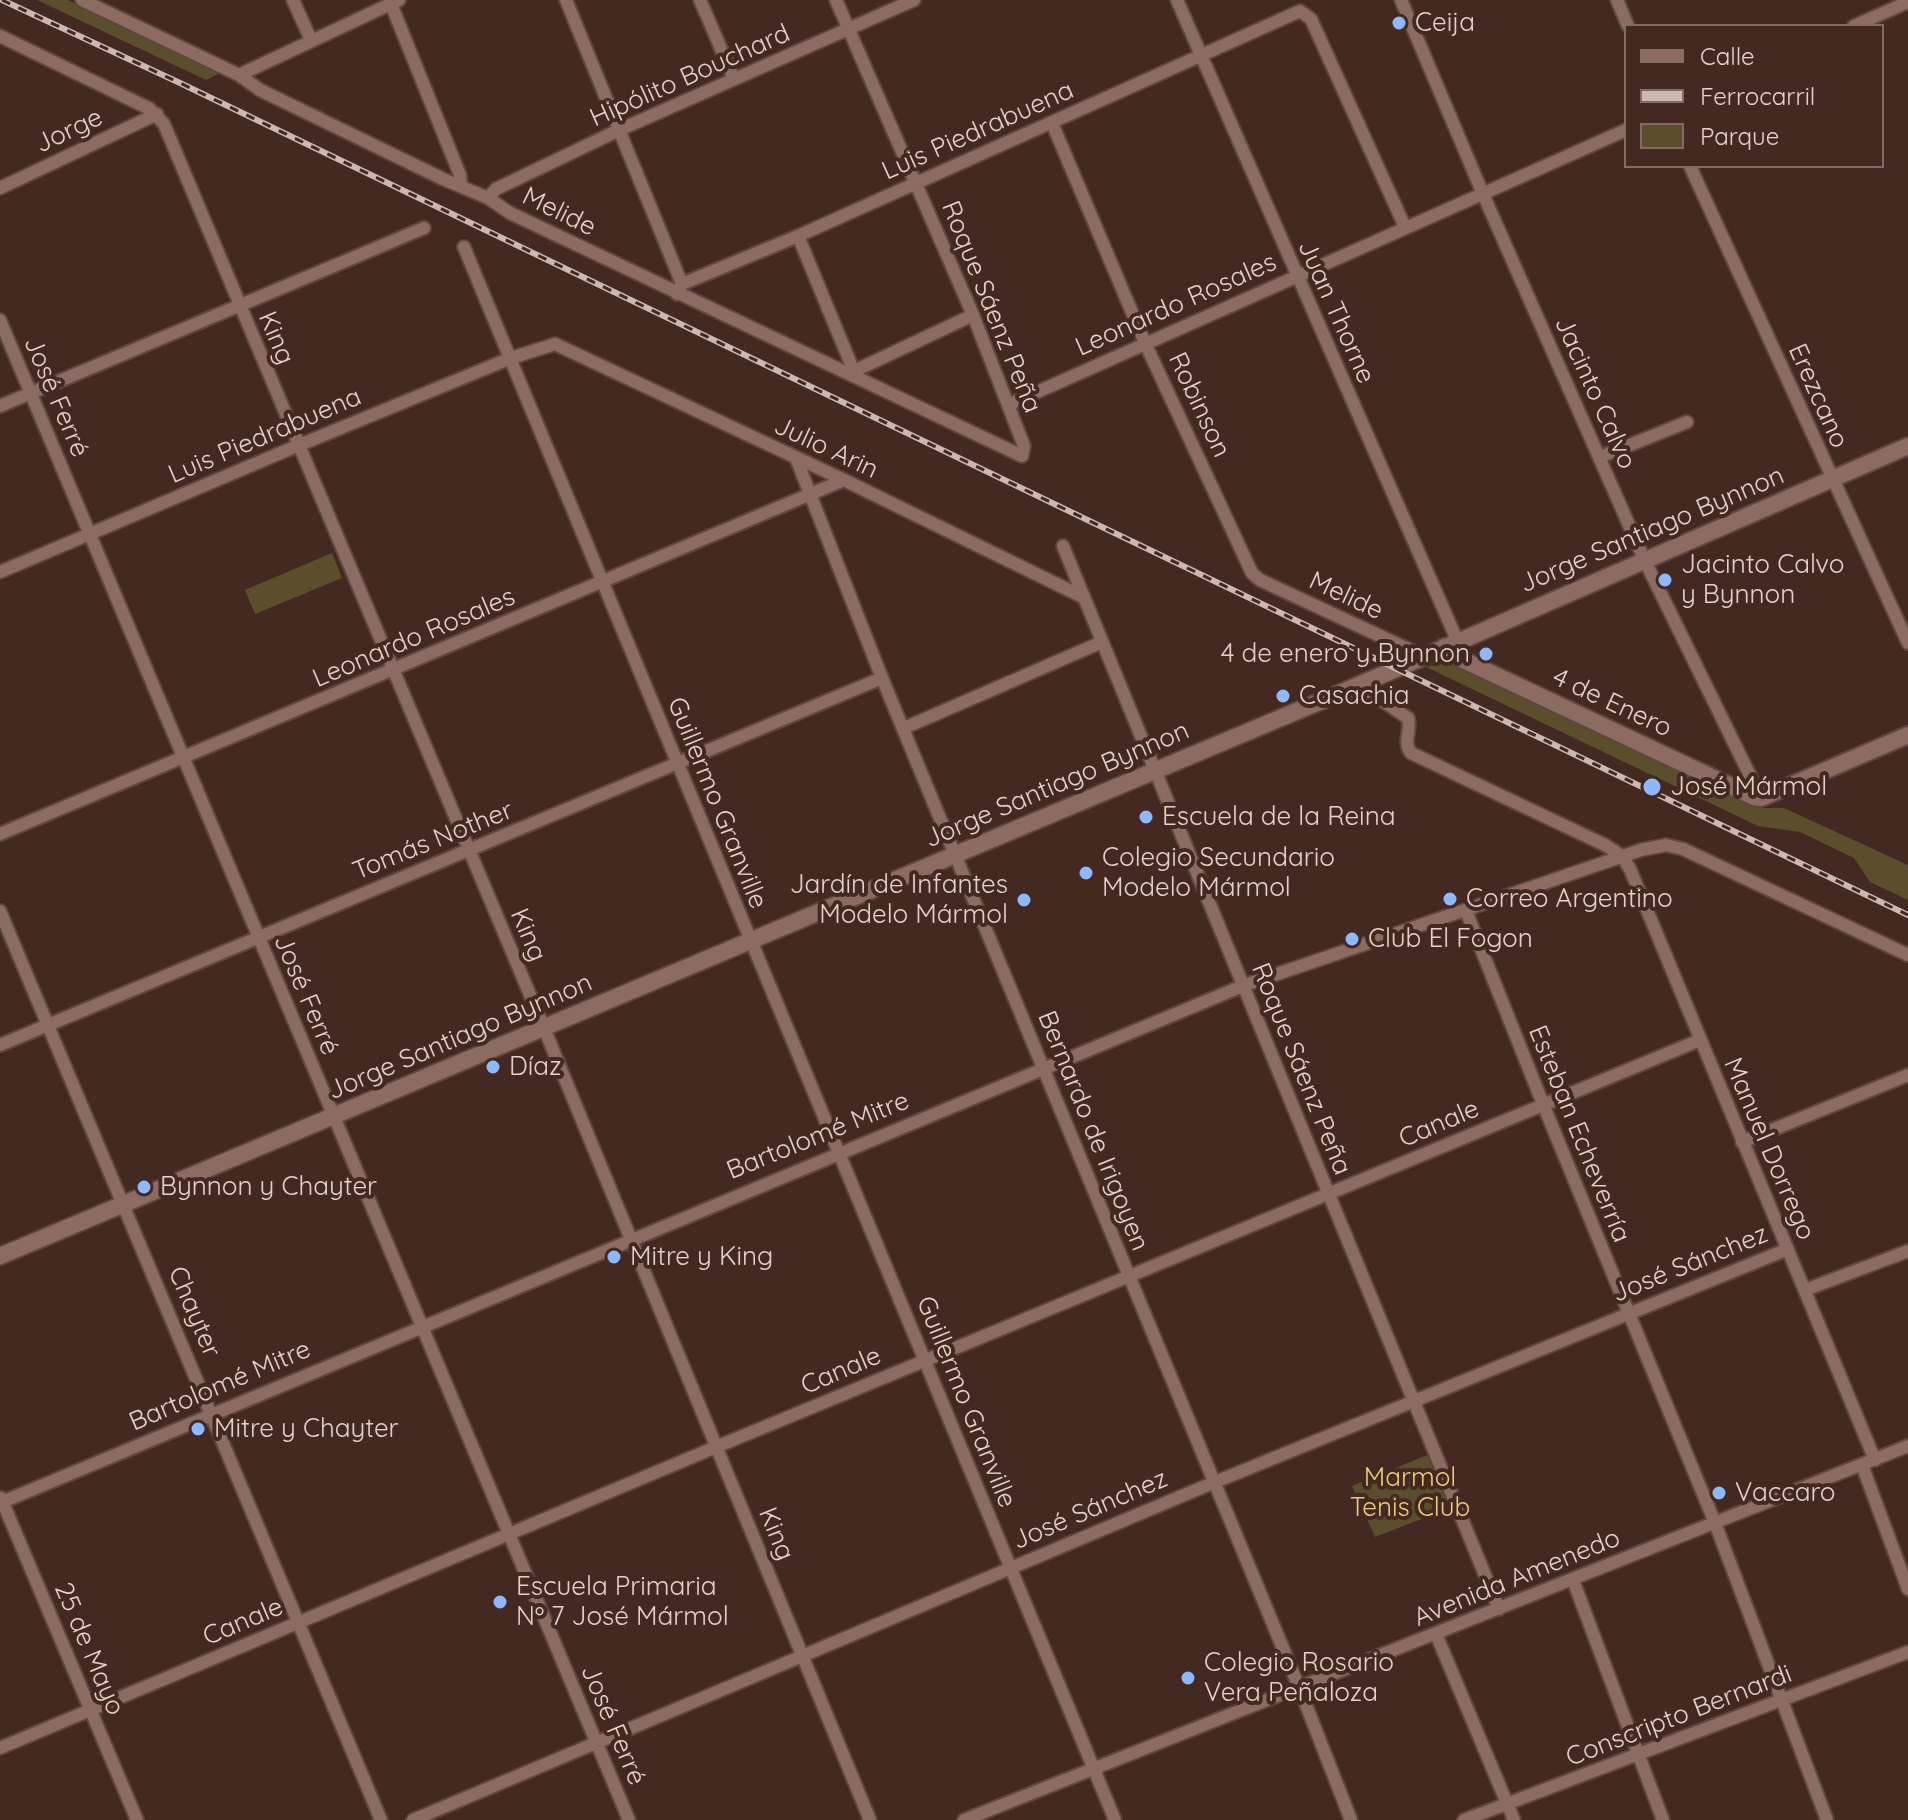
<!DOCTYPE html>
<html>
<head>
<meta charset="utf-8">
<style>
	body { margin:0 }
	#map { position:relative; width:1908px; height:1820px; overflow:hidden; background:#442922; font-family:Quicksand,sans-serif }
	canvas { display:block }
	.legend { position:absolute; left:1624px; top:24px; width:260px; height:144px; box-sizing:border-box; background:#442922; border:2px solid #846c66; margin:0; padding:10px 14px; list-style:none; font-size:24px; color:#e4d1cc }
	.legend li { display:flex; align-items:center; gap:16px; height:40px }
	.legend b { width:40px; border:2px solid #846c66 }
</style>
</head>
<body>
<div id="map">
<canvas width="1908" height="1820"></canvas>
<ul class="legend">
<li><b style="height:10px;background:#8b6b62"></b>Calle</li>
<li><b style="height:10px;background:#ccb8b2"></b>Ferrocarril</li>
<li><b style="height:22px;background:#5a4e2c"></b>Parque</li>
</ul>
</div>
<script>
const g = document.querySelector('canvas').getContext('2d');
g.lineJoin = 'round';
function fillPath(path, color) { g.fillStyle = color; g.fill(path, 'evenodd'); }
function strokePath(path, color, width, dash) { g.strokeStyle = color; g.lineWidth = width; g.lineCap = dash ? 'butt' : 'round'; g.setLineDash(dash || []); g.stroke(path); }
function drawText(font, color, halo, rows, align = 'center') {
  g.font = font + ' Quicksand,sans-serif'; g.lineWidth = 8; g.setLineDash([]); g.textBaseline = 'middle'; g.strokeStyle = halo; g.fillStyle = color; for (const [text, x, y, turn = 0] of rows) {
    g.save(); g.translate(x, y); g.rotate((+turn || 0) * Math.PI / 180); g.textAlign = isNaN(turn) ? turn : align; if (halo) g.strokeText(text, 0, 0); g.fillText(text, 0, 0); g.restore();
  }
}
fillPath(new Path2D(`
	M37,0H68L220,73L206,80Z
	M332,553L342,578L255,614L245,590Z
	M1449,661L1758,808H1784L1908,865V900L1870,882L1854,858L1800,832L1758,826L1426,667Z
	M1427,1455L1450,1508L1375,1537L1352,1486Z`), '#5a4e2c');
const minor = new Path2D(`
	M82,0L239,75L260,90L443,179L488,198L510,213L1022,456L1024,446L973,315L836,0
	M293,0L311,40
	M566,0L682,284
	M700,0L734,79
	M1177,0L1457,640
	M1401,0L1483,194L1644,559L1761,798
	M1617,0L1628,26
	M391,4L460,175L461,186
	M1854,26L1908,2
	M0,36L150,109L164,124L544,1028L870,1820
	M239,75L399,0
	M1052,123L1145,343L1252,573L1260,580L1423,656
	M1690,166L1908,643
	M0,188L157,114
	M488,198L496,189L619,130L914,0
	M798,236L853,369
	M464,247L1115,1820
	M677,294L682,284L798,236L1300,11L1311,19L1405,227
	M0,320L629,1820
	M850,373L973,315
	M1008,405L1626,130
	M0,406L424,228
	M1600,457L1687,422
	M796,458L882,678L1299,1687L1351,1820
	M1063,546L1499,1609
	M0,572L297,446L511,358L555,344L844,480L1083,597
	M1365,683L1371,693L1408,718C1412,730 1402,742 1411,753L1605,845L1622,856L1630,869L1875,1460
	M904,728L1102,642
	M0,834L844,480
	M0,911L381,1820
	M1466,911L1543,1104L1715,1523L1827,1820
	M0,1045L882,678
	M1742,1142L1908,1075
	M1805,1290L1908,1251
	M1862,1465L1908,1589
	M1,1498L137,1820
	M0,1503L1245,985L1641,850L1666,845L1683,849L1908,955
	M1573,1580L1663,1820
	M1436,1634L1514,1820
	M0,1748L716,1447L1700,1040
	M413,1820L1215,1482L1788,1249
	M964,1820L1908,1446
	M1464,1820L1908,1652`);
const tertiary = new Path2D(`
	M1444,647L1457,657L1754,797L1761,798L1908,735
	M0,1256L1352,688L1908,446`);
strokePath(minor, '#5e4740', 16);
strokePath(tertiary, '#5e4740', 20);
strokePath(minor, '#8b6b62', 12);
strokePath(tertiary, '#8b6b62', 16);
const rail = new Path2D(`
	M2,0L180,83L1908,915`);
strokePath(rail, '#ccb8b2', 6);
strokePath(rail, '#442922', 3, [9]);
for (const [x, y, r, color] of [
	[1399,23,8,"#8eb8fd"],
	[1665,580,8,"#8eb8fd"],
	[1486,654,8,"#8eb8fd"],
	[1283,696,8,"#8eb8fd"],
	[1652,787,10,"#8eb8fd"],
	[1146,817,8,"#8eb8fd"],
	[1086,873,8,"#8eb8fd"],
	[1450,899,8,"#8eb8fd"],
	[1024,900,8,"#8eb8fd"],
	[1352,939,8,"#8eb8fd"],
	[493,1067,8,"#8eb8fd"],
	[144,1187,8,"#8eb8fd"],
	[614,1257,8,"#8eb8fd"],
	[198,1429,8,"#8eb8fd"],
	[1719,1493,8,"#8eb8fd"],
	[500,1602,8,"#8eb8fd"],
	[1188,1678,8,"#8eb8fd"]
]) { const dot = new Path2D(); dot.arc(x, y, r, 0, 2 * Math.PI); g.fillStyle = color; g.fill(dot); strokePath(dot, '#442922', 3); }
drawText('26px', '#e4d1cc', '#442922', [
	["Ceija",1415,23],
	["Jacinto Calvo",1681,565],
	["y Bynnon",1681,595],
	["4 de enero y Bynnon",1470,654,"right"],
	["Casachia",1299,696],
	["José Mármol",1670,787],
	["Escuela de la Reina",1162,817],
	["Colegio Secundario",1102,858],
	["Modelo Mármol",1102,888],
	["Jardín de Infantes",1008,885,"right"],
	["Modelo Mármol",1008,915,"right"],
	["Correo Argentino",1466,899],
	["Club El Fogon",1368,939],
	["Díaz",509,1067],
	["Bynnon y Chayter",160,1187],
	["Mitre y King",630,1257],
	["Mitre y Chayter",214,1429],
	["Vaccaro",1735,1493],
	["Escuela Primaria",516,1587],
	["Nº 7 José Mármol",516,1617],
	["Colegio Rosario",1204,1663],
	["Vera Peñaloza",1204,1693]
], 'left');
drawText('26px', '#e4d1cc', '#442922', [
	["Hipólito Bouchard",690,76,-24],
	["Jorge",69,131,-25],
	["Luis Piedrabuena",978,131,-24],
	["Melide",559,212,26],
	["Leonardo Rosales",1176,305,-24],
	["Roque Sáenz Peña",991,307,68],
	["Juan Thorne",1336,312,66],
	["King",276,338,67],
	["Jacinto Calvo",1595,393,66],
	["Erezcano",1818,396,66],
	["José Ferré",56,397,67],
	["Robinson",1199,405,65],
	["Luis Piedrabuena",265,436,-23],
	["Julio Arin",826,448,25],
	["Jorge Santiago Bynnon",1652,530,-23],
	["Melide",1346,596,25],
	["Leonardo Rosales",414,638,-23],
	["4 de Enero",1612,703,25],
	["Jorge Santiago Bynnon",1057,785,-23],
	["Guillermo Granville",717,803,68],
	["Tomás Nother",433,841,-22],
	["King",528,935,67],
	["José Ferré",306,995,67],
	["Jorge Santiago Bynnon",460,1037,-23],
	["Roque Sáenz Peña",1301,1069,68],
	["Canale",1439,1124,-23],
	["Bernardo de Irigoyen",1093,1131,68],
	["Esteban Echeverría",1579,1134,68],
	["Bartolomé Mitre",818,1136,-22],
	["Manuel Dorrego",1769,1149,67],
	["José Sánchez",1690,1264,-22],
	["Chayter",194,1312,67],
	["Canale",841,1371,-23],
	["Bartolomé Mitre",220,1386,-23],
	["Guillermo Granville",966,1402,68],
	["José Sánchez",1090,1510,-23],
	["King",776,1534,68],
	["Avenida Amenedo",1517,1578,-22],
	["Canale",243,1622,-23],
	["25 de Mayo",89,1649,67],
	["Conscripto Bernardi",1679,1716,-21],
	["José Ferré",613,1725,67]
]);
drawText('26px', '#e9cd7a', '#442922', [
	["Marmol",1410,1478],
	["Tenis Club",1410,1508]
]);
</script>
</body>
</html>
